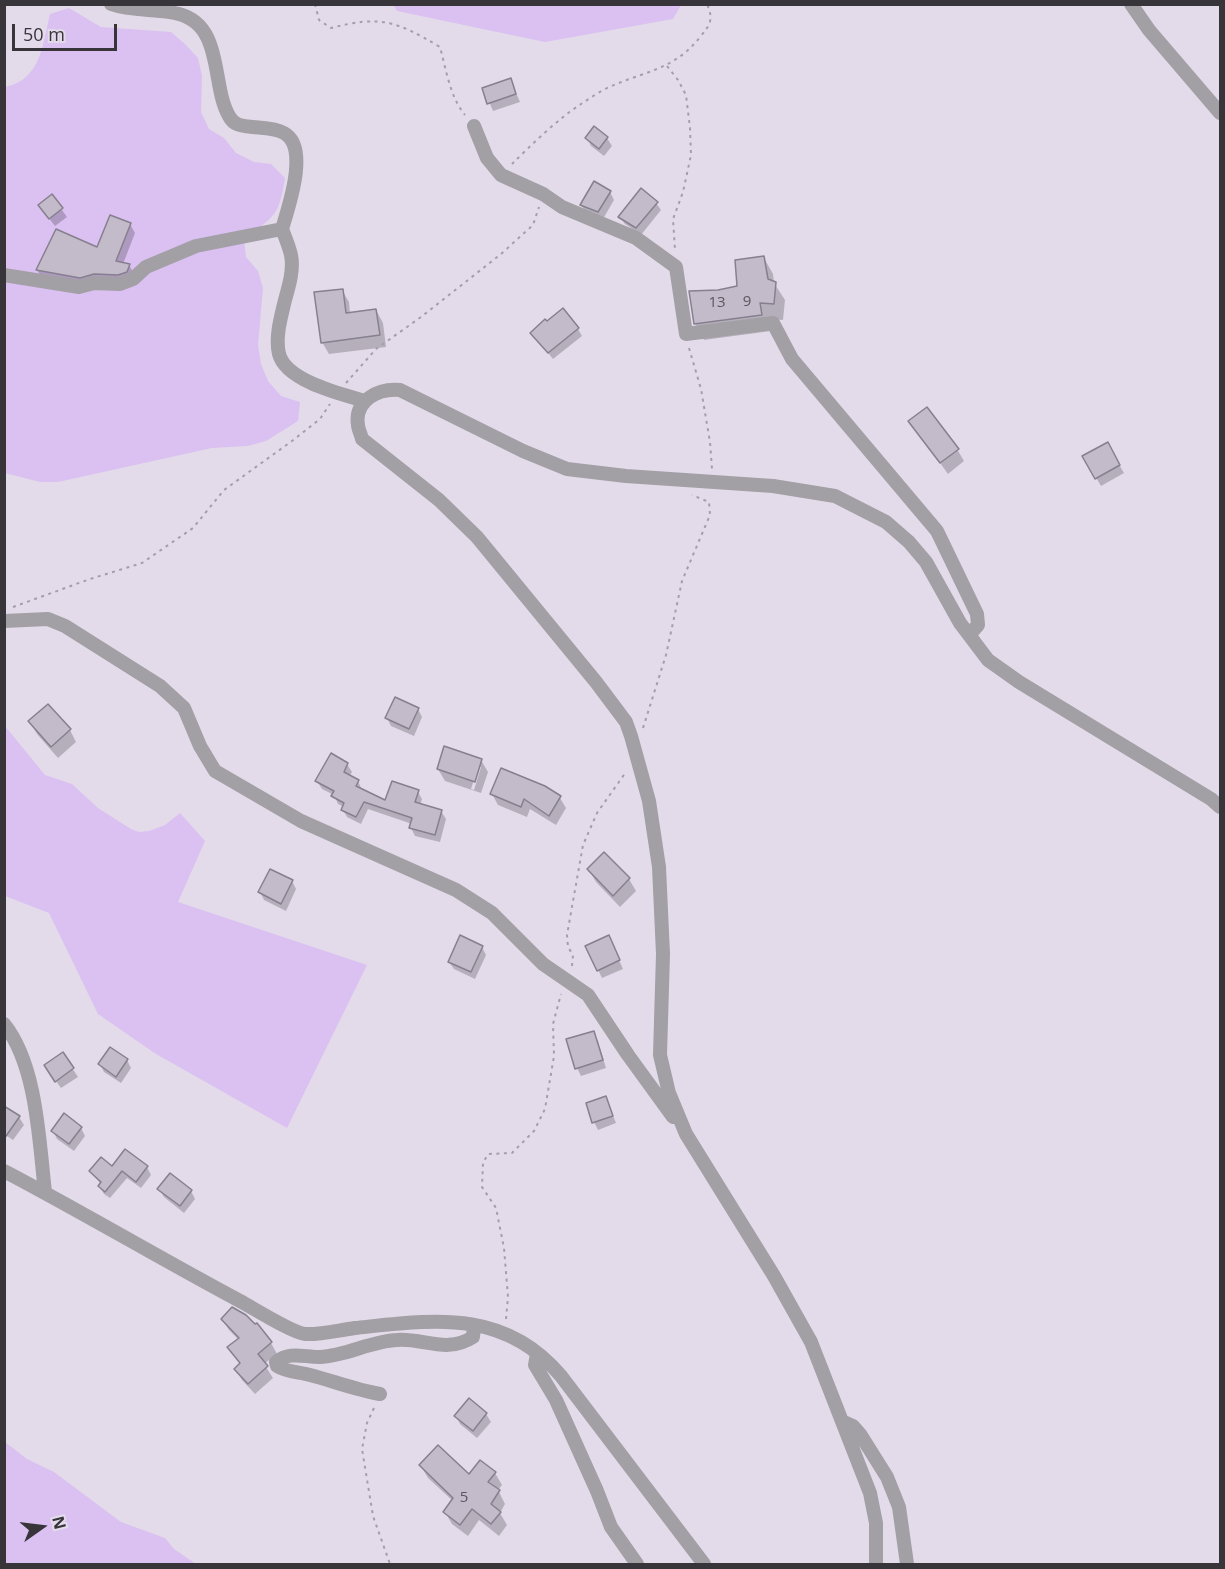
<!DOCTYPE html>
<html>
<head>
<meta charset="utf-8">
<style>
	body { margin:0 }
	#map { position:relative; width:1225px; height:1569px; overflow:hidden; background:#e3dbea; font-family:"Open Sans",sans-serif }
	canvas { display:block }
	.frame { position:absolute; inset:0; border:6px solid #38353a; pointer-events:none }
	.north { position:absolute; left:12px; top:1497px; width:60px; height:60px; -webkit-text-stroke:4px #e3dbea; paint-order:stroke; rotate:76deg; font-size:16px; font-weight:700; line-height:24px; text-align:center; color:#38353a }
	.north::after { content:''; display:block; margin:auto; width:21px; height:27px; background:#38353a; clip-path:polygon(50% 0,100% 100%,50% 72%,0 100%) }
	.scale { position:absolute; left:12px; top:24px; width:105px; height:27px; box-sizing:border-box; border:3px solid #38353a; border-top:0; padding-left:8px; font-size:18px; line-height:21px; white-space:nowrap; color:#38353a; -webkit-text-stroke:4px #e3dbea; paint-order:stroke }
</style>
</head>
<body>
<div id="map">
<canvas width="1225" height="1569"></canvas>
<div class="frame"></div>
<div class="north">N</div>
<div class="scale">50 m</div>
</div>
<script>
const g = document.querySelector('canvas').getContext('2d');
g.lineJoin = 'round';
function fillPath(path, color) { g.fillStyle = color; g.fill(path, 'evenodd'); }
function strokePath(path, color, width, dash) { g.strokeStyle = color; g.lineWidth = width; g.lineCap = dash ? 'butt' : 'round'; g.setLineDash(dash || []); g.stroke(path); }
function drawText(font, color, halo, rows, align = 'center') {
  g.font = font + ' "Open Sans",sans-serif'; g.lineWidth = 4.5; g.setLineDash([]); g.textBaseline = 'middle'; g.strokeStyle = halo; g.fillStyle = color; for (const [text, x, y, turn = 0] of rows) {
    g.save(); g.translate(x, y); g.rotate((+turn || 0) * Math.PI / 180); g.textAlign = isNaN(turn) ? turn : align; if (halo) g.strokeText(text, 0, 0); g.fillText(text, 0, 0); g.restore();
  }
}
fillPath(new Path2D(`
	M393,5H681L673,19L545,42L397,11Z
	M69,8L101,27L171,32L185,44L198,58L202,76L201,112L209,129L224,138L236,153L254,162L271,164L285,178C279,217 274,216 244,239L246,257L258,271L263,288L258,345L261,364L268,381L281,396L300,402L298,421L266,441L248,446L212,448L58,482H40L5,473V87C41,80 43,43 50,14Z
	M5,726L45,775L72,784L98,808L131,829L139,832L149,831L165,825L180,813L205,841L178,902L367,965L287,1128L156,1054L98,1014L49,913L5,896Z
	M5,1442L27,1459L54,1472L121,1522L165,1538L174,1549L196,1564H5Z`), '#dac1f1');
fillPath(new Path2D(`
	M510,79L520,102L493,111L484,89Z
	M595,128L607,138L612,146L604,156L591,146L587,138Z
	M610,192L614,200L603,219L586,212L581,205Z
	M52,196L67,217L55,226L45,213Z
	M656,203L661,210L641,235L625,224L620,217Z
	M130,224L135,233L123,264L129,265L134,274L124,284L43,279L37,270L56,231L98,249Z
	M764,258L773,274L774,283L785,300L783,320L769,319L771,331L704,340L695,323L718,291L738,287Z
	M342,290L349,302L350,314L376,310L383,323L386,347L329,354L322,342Z
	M578,329L582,336L553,359L532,333Z
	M910,421L957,449L964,461L948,474Z
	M1107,444L1124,473L1101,486L1084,457Z
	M418,709L422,717L414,736L391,726L387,718Z
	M30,722L70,730L76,742L58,758L37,734Z
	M481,760L488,772L481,793L445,781L438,769ZM478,767H481L474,790L471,789Z
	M347,764L352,772L349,777L358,781L362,790L386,802L418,792L422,799L420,806L441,811L446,819L440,842L415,836L411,828L412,824L368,809L361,824L347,817L343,810L344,807L338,804L334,795L322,789L317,781Z
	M544,787L560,798L566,808L556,825L530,809L527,817L498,805L492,794Z
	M604,854L629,879L636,891L620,907L596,882L589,870Z
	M292,881L296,889L286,911L264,900L260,892Z
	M612,945L623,969L602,978L587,946Z
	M482,947L486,955L475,979L454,969L449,962Z
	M593,1033L598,1041L606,1068L581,1076L577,1068Z
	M63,1054L78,1077L61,1088L50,1073Z
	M127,1060L131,1068L121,1083L104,1072L100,1064Z
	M606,1098L616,1123L598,1130L594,1122Z
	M19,1117L24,1125L13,1140L4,1134Z
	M81,1128L85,1136L74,1151L57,1139L53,1131Z
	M126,1151L147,1167L151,1175L141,1188L127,1178L110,1198L104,1194L99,1186L101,1184L90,1172L113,1168Z
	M170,1175L191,1191L195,1199L184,1213L164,1197L159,1189Z
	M222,1319L271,1343L277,1354L264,1364L273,1378L255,1394L242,1380L235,1369L241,1364L229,1348L239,1340L229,1330Z
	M486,1414L491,1422L477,1438L460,1424L456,1416Z
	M421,1466L470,1477L495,1473L502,1485L498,1490L505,1504L500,1513L507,1525L499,1536L479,1520L468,1536L452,1524L445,1512L453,1501L428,1478Z`), '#0003');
const building = new Path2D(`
	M511,78L516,94L487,104L482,88Z
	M594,126L608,137L599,149L585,138Z
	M594,181L611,191L598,212L580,205Z
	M641,188L658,202L636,228L618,217Z
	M52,194L63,208L49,219L38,205Z
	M110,215L131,223L116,261L130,264L127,272L118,275L94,274L80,278L36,270L56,229L97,247Z
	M764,256L768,279L776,282L774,304L760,303L762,315L694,324L689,291L718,290L737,286L735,260Z
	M343,289L346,313L376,309L380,335L321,343L314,292Z
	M563,308L579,328L548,353L530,333L545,319L547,321Z
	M927,407L959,449L940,463L908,421Z
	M1108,442L1120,465L1095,479L1082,456Z
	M395,697L419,708L409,729L385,718Z
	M48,704L71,729L51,747L28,721Z
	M444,746L482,759L475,782L437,769Z
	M331,753L348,763L344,772L359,780L356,786L385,800L392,781L419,790L415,802L442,810L435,835L409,828L412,818L364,802L356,817L341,810L344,803L331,796L334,791L315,781Z
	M501,768L545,786L561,796L549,816L524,799L521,807L490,794Z
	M604,852L630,878L613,896L587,869Z
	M270,869L293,880L281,904L258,892Z
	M460,935L483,946L471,972L448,962Z
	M609,935L620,960L597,971L585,946Z
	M594,1031L603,1060L575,1069L566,1039Z
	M110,1047L128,1059L116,1077L98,1064Z
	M63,1052L74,1068L55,1082L44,1065Z
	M606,1096L613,1116L592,1123L586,1103Z
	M4,1106L20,1116L4,1139Z
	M64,1113L82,1127L69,1144L51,1131Z
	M125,1149L148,1166L136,1182L122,1171L105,1192L98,1186L101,1182L89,1171L101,1157L112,1166Z
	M170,1173L192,1190L180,1206L157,1189Z
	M232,1307L246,1315L255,1324L257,1323L272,1342L258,1354L268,1366L248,1384L234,1369L240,1363L227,1347L239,1338L221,1319Z
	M469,1398L487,1413L473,1431L454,1416Z
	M438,1445L469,1474L480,1460L496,1472L488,1482L500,1490L491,1504L501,1512L491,1524L472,1509L460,1525L443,1512L453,1498L419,1465Z`);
fillPath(building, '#c3bbca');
strokePath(building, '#867f8d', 1.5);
strokePath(new Path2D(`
	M315,4L319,20L331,28C381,15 396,21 440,47C446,69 450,97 465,115
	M667,66L678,80L686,95L690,128L691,155L683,192L673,219L675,250
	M512,164C531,145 559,118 581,104C589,99 597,93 605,89C640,72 674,71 700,37C710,25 714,20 707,4
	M689,348L701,389L710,442L712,469
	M346,383L376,349L421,317L501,254L533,225L539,207
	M13,607L90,579L142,563L193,528L224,490L292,441L320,419L330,404
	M643,728L666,655L682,581L710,515L709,502L692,495
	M572,966L573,955L568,947L567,935L583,845L597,813L626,772
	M506,1319L508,1297L504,1248L496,1208L482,1187L483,1163L488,1154L512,1153L534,1131L545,1109L554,1056L553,1024L561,994
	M374,1408L367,1423L362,1449L373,1516L390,1564`), '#a49ea9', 2, [3, 4.5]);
strokePath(new Path2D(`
	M111,4C133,12 157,8 179,14C224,26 211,85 229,116C234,126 243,126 253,127C263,128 275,128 284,133C310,147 288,208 282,229
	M1131,4L1149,30L1220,113
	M474,126L487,158L501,175L543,194L562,207L636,238L676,267L686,334L773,323L792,359L937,531L977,614L978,625L969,635
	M4,275L79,287L94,283L120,284L133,279L146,267L196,246L282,229C285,237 289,246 291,255C294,269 289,286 285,300C281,317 275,337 279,354C286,381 341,394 365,401
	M4,621L48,619L65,626L160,686L184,708L200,746L215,771L301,821L456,890L492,913L543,964L588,995L628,1055L673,1117
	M4,1024C37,1065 39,1141 45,1192
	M4,1171C84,1213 161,1259 240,1301C253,1308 293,1333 305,1334C320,1335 339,1330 355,1328C433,1320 504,1308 561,1376L704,1564
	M537,1354L535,1365L556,1400L597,1491L611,1527L637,1564
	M380,1394C356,1390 333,1381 310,1375C299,1372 286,1372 277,1366L276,1362C290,1351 303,1357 320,1357C346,1356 371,1341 397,1340C424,1338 447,1354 473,1337L474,1325
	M842,1421L853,1426L860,1434L887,1477L899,1507L907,1564
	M876,1564V1523L870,1493L811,1342L774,1276L686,1134L669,1093L660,1055L663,954L659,867L649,801L631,736L626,722L596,682L477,537L439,500L362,439C361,434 358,429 358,425C354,400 379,388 400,390L523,451L567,469L626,476L773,486L835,496L886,522L909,542L926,562L960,623L988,660L1019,682L1211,799L1220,807`), '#a29fa5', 14);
drawText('15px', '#5b565e', null, [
	["9",747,302],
	["13",717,303],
	["5",464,1498]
]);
</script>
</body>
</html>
